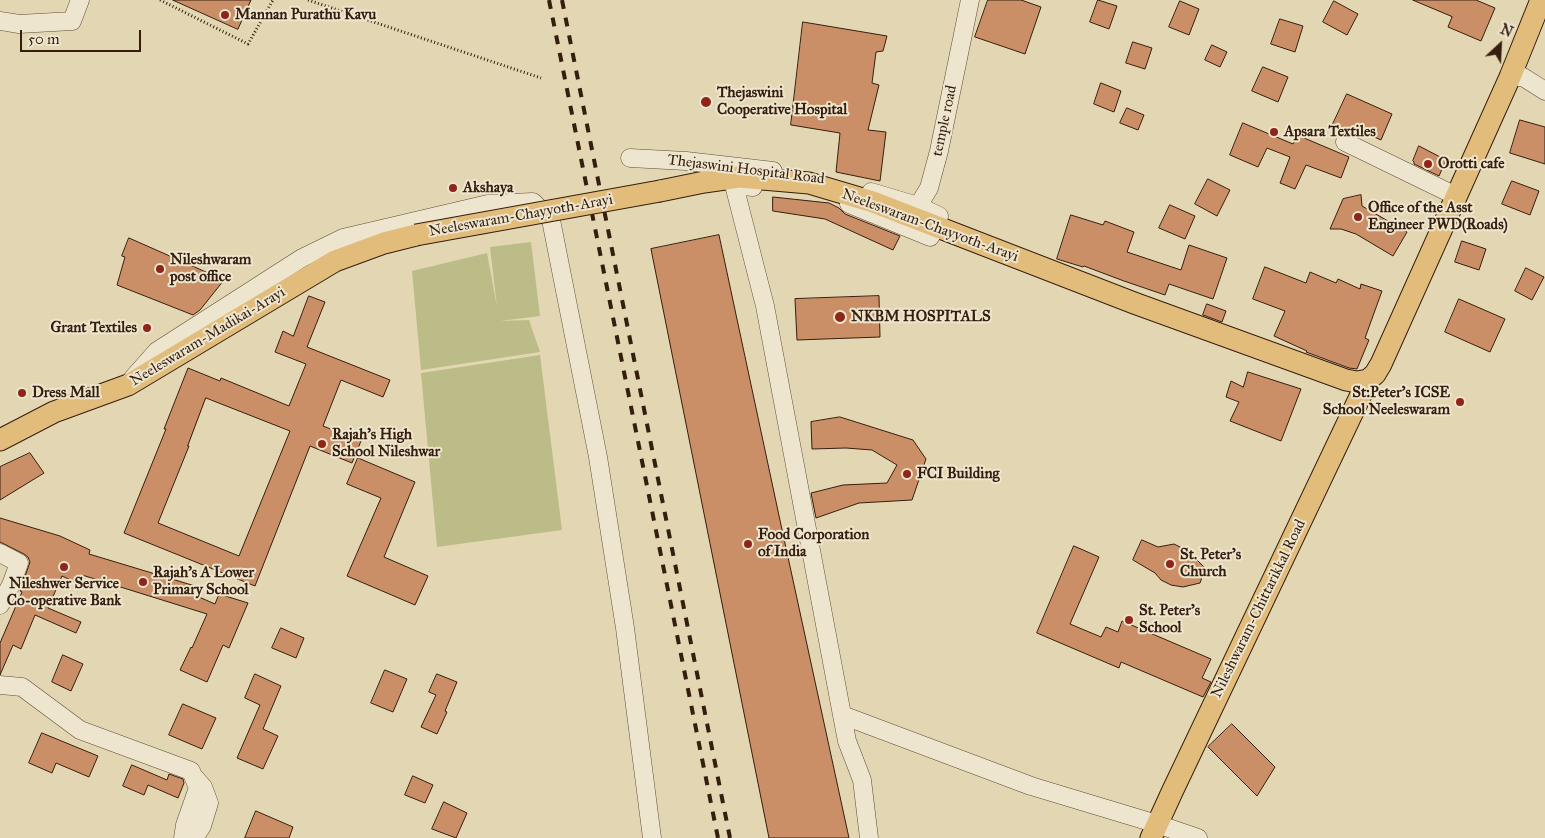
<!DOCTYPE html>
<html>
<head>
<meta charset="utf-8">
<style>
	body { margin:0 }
	#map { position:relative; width:1545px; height:838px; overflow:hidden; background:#e3d7b3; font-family:"IM FELL Great Primer",serif }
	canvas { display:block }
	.north { position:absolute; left:1475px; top:20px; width:50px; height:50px; -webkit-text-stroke:4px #ede5ce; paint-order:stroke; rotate:25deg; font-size:14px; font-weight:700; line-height:20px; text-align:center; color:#361e0e }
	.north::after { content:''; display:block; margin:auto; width:18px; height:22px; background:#361e0e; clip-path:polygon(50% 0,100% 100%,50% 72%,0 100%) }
	.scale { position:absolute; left:20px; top:30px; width:121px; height:22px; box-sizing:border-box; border:2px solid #361e0e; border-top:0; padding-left:6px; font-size:15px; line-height:18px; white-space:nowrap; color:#361e0e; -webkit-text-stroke:4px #ede5ce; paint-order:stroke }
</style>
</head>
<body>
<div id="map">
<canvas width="1545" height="838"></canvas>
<div class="north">N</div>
<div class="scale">50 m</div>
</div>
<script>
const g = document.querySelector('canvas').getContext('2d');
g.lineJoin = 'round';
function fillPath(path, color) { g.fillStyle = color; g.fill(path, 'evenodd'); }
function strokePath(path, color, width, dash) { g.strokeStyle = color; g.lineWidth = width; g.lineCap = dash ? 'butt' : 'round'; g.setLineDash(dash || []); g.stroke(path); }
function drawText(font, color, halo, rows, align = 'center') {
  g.font = font + ' "IM FELL Great Primer",serif'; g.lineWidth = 4; g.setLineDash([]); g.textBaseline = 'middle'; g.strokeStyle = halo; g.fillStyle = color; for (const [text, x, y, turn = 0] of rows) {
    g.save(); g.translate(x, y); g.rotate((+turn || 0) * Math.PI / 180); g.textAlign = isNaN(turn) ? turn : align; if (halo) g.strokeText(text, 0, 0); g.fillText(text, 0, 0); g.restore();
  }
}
fillPath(new Path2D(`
	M531,242L540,316L500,321L529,320L540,352L421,370L412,271L487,253L497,307L490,247Z
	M540,355L562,530L437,547L421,373Z`), '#bbbc87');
const building = new Path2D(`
	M173,0H251L238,29Z
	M988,0H1021L1041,7L1025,54L975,37Z
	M1098,0L1117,6L1109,29L1090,22Z
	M1413,0H1476L1495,8L1481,41L1448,27L1452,17Z
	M1180,1L1199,9L1189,35L1169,27Z
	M1334,1L1358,14L1347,35L1323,22Z
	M1280,19L1303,26L1295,52L1271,44Z
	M803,22L887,36L883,51L876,52L872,83L879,85L868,130L886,132L880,181L836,172L840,133L791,125Z
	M1133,42L1152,48L1145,69L1126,63Z
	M1212,45L1227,52L1220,67L1205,60Z
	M1263,67L1288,77L1278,102L1252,91Z
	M1101,83L1121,91L1114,112L1094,104Z
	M1347,94L1392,114L1381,140L1354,128L1352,133L1333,124Z
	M1127,108L1144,115L1138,130L1120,123Z
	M1520,120L1545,127V164L1510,153Z
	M1243,123L1293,144L1297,135L1349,157L1341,178L1306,165L1295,189L1280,183L1290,157L1267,148L1258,167L1230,155Z
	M1419,146L1446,160L1439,176L1414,164V162L1413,161Z
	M1208,179L1230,190L1217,216L1195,204Z
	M1512,181L1539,191L1530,215L1502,204Z
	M1361,195L1362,206L1407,232L1393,256L1356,234L1341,229H1330L1343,199Z
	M773,197L829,203L839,208L845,214L900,236L893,250L825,219L773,211Z
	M1170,205L1195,216L1185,239L1159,228Z
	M1071,215L1103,225L1105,221L1134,232L1127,252L1181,270L1189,245L1227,258L1213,299L1169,284L1165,295L1124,281L1084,266L1083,267L1057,259Z
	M719,235L781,525L849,838H769L651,249Z
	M129,238L224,280L200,310L193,315L117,285L125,257L122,256Z
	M1462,241L1486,249L1479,270L1455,262Z
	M1265,267L1306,283L1310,272L1336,283L1338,279L1360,289L1361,284L1382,291L1365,338L1369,340L1357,369L1349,368L1306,352L1307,351L1274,336L1285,311L1253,299Z
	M1526,268L1544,277L1532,300L1515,291Z
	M309,296L325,302L307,347L390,380L383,397L341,380L323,426L361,441L352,463L310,446L255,586L124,533L166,429H164L188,368L220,381L221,378L289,406L306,364L275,352L283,331L293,336ZM206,398L290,431L239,556L158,523L189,446H188Z
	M879,296L880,337L797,340L795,299Z
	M1459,299L1505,319L1490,352L1445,332Z
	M1207,304L1226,311L1222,322L1203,315Z
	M1248,372L1301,389L1281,441L1230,421L1239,402L1226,397L1231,381L1243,387Z
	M840,417L913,440L926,459L912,500L859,503L816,518L811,493L843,485L887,483L897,465L872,450L846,448L812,449L811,422Z
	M30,453L44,473L0,500V467Z
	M358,458L415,482L384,557L428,576L415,605L347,576L381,498L347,484Z
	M0,518L60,536L90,550L89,554L195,586L192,594L215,604L219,594L248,603L229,648L223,645L207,682L180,670L191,647L192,648L207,614L82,575L79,584L62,576L48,608L81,622L76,633L35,615L21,649L13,645L0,675V643L22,592L20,591L30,562L28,557L24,554L0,542Z
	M1142,540L1158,547L1174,544L1188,551L1205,568L1200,583L1183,587L1171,585L1161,580L1155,573L1133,560Z
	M1074,546L1099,557L1070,624L1101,637L1106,627L1118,632L1122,621L1211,659L1202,678L1211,682L1203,697L1121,662L1119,668L1037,633Z
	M281,628L304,638L296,658L272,648Z
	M63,655L83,664L71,691L52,682Z
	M385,670L407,679L393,712L371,703Z
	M255,674L281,686L263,729L278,736L263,769L237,758L260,705L245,698Z
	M437,674L457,682L445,711L447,712L437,734L421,727L436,695L429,692Z
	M183,704L216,718L202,749L169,735Z
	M1232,724L1275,767L1257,796L1208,747Z
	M42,733L98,756L89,777L56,763L52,773L29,763Z
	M132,765L167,780L169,774L183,779L184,783L178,798L148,785L144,795L123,786Z
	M413,776L433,785L425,803L405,795Z
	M444,802L467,813L456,838L432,829Z
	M256,811L293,827L289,838H245Z`);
fillPath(building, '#cb8f67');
strokePath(building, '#361e0e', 1);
const minor = new Path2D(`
	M0,21L19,24L72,21L80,0
	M1510,77H1523L1545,91
	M1345,142L1456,196
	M630,158L686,161L773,171
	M753,187L734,185L765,306L842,715L1031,786L1157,824L1198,838
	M871,192L918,206
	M849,204L930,237L936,227L939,216L918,206L929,188L939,151L970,0
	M133,378L157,351L302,258L343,238L488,204L533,202L551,220L598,457L625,628L652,838
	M0,553L19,563L11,585L0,605
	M0,685L22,687L80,730L191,771L198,788L185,825L183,838
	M842,715L847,741L862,780L869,838
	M194,838L202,826L209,803L203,787L195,778`);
const major = new Path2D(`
	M660,191L704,182L739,177L809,183L873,202L1134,303L1346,380L1357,382L1368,380
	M0,440L54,412L128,385L335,261L384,243L416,235
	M1151,838L1172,792L1368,380L1375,374L1381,364L1510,77L1541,0`);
strokePath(minor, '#614c37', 19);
strokePath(major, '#361e0e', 23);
strokePath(new Path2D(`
	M160,0L248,44L273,0
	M308,0L541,78`), '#361e0e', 3, [1, 2.5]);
strokePath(minor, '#ede5ce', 18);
strokePath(major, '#e2bc7a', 21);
strokePath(new Path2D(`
	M549,0L718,838
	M562,0L730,838`), '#361e0e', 4, [9, 9]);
const majorBridge = new Path2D(`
	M416,235L660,191`);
strokePath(majorBridge, '#361e0e', 23, []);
strokePath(majorBridge, '#e2bc7a', 21);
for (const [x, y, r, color] of [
	[225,15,5,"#8f2418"],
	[706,102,6,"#8f2418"],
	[1274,132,5,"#8f2418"],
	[1428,164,5,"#8f2418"],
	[453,188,5,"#8f2418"],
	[1358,217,5,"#8f2418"],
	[160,269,5,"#8f2418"],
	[840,317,6,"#8f2418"],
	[147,328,5,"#8f2418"],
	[22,393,5,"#8f2418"],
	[1460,402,5,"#8f2418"],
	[322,444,5,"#8f2418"],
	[907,474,5,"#8f2418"],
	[748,544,5,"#8f2418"],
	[1170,564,5,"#8f2418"],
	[64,567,5,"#8f2418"],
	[143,582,5,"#8f2418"],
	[1129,620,5,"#8f2418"]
]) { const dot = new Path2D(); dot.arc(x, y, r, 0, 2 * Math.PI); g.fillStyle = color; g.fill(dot); strokePath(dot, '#ede5ce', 2); }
drawText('bold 15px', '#361e0e', '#ede5ce', [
	["Mannan Purathu Kavu",235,15],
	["Thejaswini",717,93],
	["Cooperative Hospital",717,110],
	["Apsara Textiles",1284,132],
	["Orotti cafe",1438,164],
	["Akshaya",463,188],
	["Office of the Asst",1368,208],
	["Engineer PWD(Roads)",1368,225],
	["Nileshwaram",170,260],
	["post office",170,277],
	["NKBM HOSPITALS",851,317],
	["Grant Textiles",137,328,"right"],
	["Dress Mall",32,393],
	["St:Peter's ICSE",1450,393,"right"],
	["School Neeleswaram",1450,410,"right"],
	["Rajah's High",332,435],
	["School Nileshwar",332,452],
	["FCI Building",917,474],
	["Food Corporation",758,535],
	["of India",758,552],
	["St. Peter's",1180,555],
	["Church",1180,572],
	["Rajah's A Lower",153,573],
	["Primary School",153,590],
	["Nileshwer Service",64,584,"center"],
	["Co-operative Bank",64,601,"center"],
	["St. Peter's",1139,611],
	["School",1139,628]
], 'left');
drawText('15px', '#361e0e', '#ede5ce', [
	["temple road",945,121,-78],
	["Thejaswini Hospital Road",746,170,7],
	["Neeleswaram-Chayyoth-Arayi",521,216,-10],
	["Neeleswaram-Chayyoth-Arayi",930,226,20],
	["Neeleswaram-Madikai-Arayi",208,337,-31],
	["Nileshwaram-Chittarikkal Road",1259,609,-64]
]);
</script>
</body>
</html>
